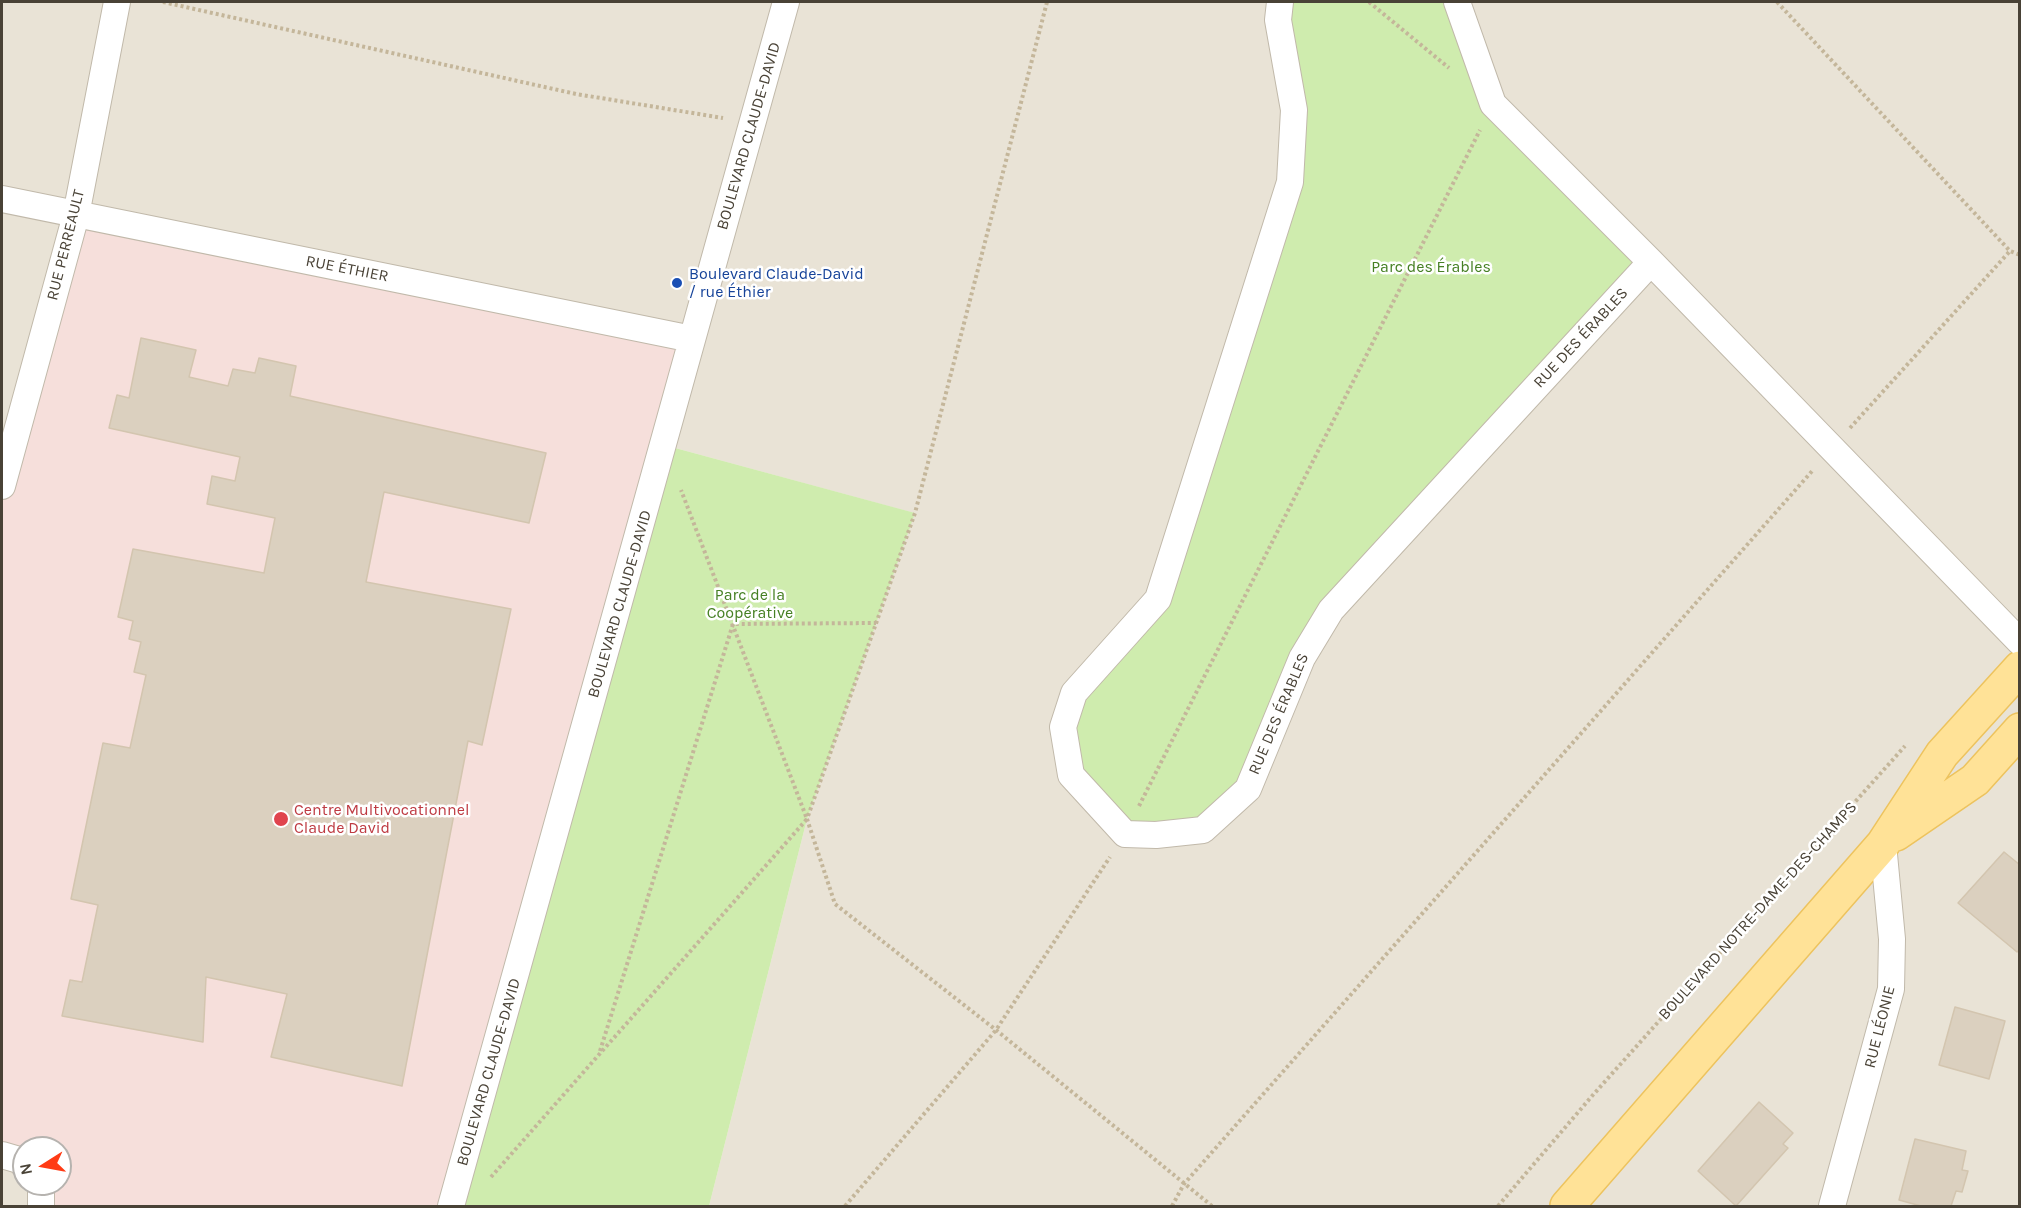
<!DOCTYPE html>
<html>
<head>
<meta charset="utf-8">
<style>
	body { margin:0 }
	#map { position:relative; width:2021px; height:1208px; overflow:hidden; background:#f5f1e8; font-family:Karla,sans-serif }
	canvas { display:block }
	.frame { position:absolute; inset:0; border:3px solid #494236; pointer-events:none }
	.north { position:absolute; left:12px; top:1136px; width:60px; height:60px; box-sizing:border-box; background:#fff; border:2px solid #b6b3af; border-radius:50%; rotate:259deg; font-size:16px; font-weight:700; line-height:24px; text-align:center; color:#494236 }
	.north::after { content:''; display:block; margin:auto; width:21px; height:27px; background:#ff3b15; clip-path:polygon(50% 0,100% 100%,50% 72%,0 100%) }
</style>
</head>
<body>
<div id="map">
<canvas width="2021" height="1208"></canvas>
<div class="frame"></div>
<div class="north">N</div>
</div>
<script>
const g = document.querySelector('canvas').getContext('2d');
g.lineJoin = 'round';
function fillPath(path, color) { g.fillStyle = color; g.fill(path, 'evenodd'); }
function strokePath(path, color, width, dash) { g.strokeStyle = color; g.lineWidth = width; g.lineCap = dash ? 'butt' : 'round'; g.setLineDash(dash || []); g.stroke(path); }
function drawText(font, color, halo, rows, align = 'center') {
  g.font = font + ' Karla,sans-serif'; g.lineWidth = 5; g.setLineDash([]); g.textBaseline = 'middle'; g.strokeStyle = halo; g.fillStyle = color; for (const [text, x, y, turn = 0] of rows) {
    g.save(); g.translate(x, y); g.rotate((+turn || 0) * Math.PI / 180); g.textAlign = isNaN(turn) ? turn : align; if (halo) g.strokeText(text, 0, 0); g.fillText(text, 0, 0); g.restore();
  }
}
fillPath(new Path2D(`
	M2,2H1280L1278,20L1294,110L1290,182L1158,599L1074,693L1063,727L1071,775L1125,834L1156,835L1203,830L1248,789L1302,658L1331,610L1651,262L1493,104L1457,2H2019V1206H709L807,819L914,513L664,445L692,339L76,215L2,486Z
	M2,1155L24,1165V1184H41V1206H2Z`), '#e9e3d6');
fillPath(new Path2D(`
	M76,215L692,339L451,1206H41V1184H60V1148H24V1165L2,1155V490Z`), '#f6dfdb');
fillPath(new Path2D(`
	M1280,2H1457L1493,104L1651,262L1331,610L1248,789L1203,830L1125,834L1071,775L1074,693L1158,599L1290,182Z
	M664,445L915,513L807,819L709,1206H451Z`), '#cfecae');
const building = new Path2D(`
	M141,338L196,350L189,377L228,386L233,369L255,373L259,358L296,366L290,396L546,453L529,523L384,492L366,582L511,609L482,745L468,741L402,1086L271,1057L287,994L206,977L203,1042L62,1016L70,980L82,982L98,905L71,899L103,743L130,748L146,675L134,672L141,642L129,639L133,621L118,617L133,549L264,573L275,518L207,504L212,476L235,481L240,457L109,428L117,395L129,398Z
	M2004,852L2020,865V949L2017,952L1958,903Z
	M1955,1007L2005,1021L1989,1079L1939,1065Z
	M1759,1102L1793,1133L1783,1144L1788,1148L1736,1206L1698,1171Z
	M1915,1139L1966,1151L1962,1170L1968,1171L1962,1192L1956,1191L1951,1206H1921L1899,1200Z`);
fillPath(building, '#dbd0bf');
strokePath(building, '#d3c5af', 1.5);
const minor = new Path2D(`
	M1280,2L1278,20L1294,110L1290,182L1158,599L1074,693L1063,727L1071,775L1125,834L1156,835L1203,830L1248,789L1302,658L1331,610L1651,262
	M1457,2L1493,104L1651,262L2020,642
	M2,199L692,339
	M2,486L76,215L117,2
	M2,1155L19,1160L24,1165
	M41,1206V1184
	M451,1206L786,2
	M1832,1206L1891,989L1892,939L1883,844`);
const primary = new Path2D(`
	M1896,834L1975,780L2020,730
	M1567,1206L1883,844L1942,754L2020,668`);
strokePath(minor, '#c1b9aa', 28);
strokePath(primary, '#edc35e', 36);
strokePath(new Path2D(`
	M163,2L576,94L723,118
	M1047,2L915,513L807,819L835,904L996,1030L1212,1206
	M1369,2L1449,68
	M1777,2L2010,251L2020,255
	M1850,428L2010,251
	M1139,806L1480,130
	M600,1051L733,624L876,623
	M491,1177L807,819L681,490
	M845,1206L996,1030L1110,857
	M1172,1206L1184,1184L1813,470
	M1498,1206L1592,1096L1905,746`), '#c4b69a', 4, [3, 3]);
strokePath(minor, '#fff', 26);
strokePath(primary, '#ffe297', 33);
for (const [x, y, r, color] of [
	[677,283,6,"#1a4fb4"],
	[281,819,8,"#e0444e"]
]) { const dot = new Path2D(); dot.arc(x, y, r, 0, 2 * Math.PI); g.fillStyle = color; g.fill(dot); strokePath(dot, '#fff', 2); }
drawText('16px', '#494236', '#fff', [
	["BOULEVARD CLAUDE-DAVID",749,136,-74],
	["RUE PERREAULT",66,245,-76],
	["RUE ÉTHIER",347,269,11],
	["RUE DES ÉRABLES",1581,338,-47],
	["BOULEVARD CLAUDE-DAVID",620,604,-74],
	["RUE DES ÉRABLES",1279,714,-67],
	["BOULEVARD NOTRE-DAME-DES-CHAMPS",1758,911,-48],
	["RUE LÉONIE",1880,1027,-76],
	["BOULEVARD CLAUDE-DAVID",489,1072,-74]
]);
drawText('16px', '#468024', '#fff', [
	["Parc des Érables",1431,267],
	["Parc de la",750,595],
	["Coopérative",750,613]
]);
drawText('16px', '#164399', '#fff', [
	["Boulevard Claude-David",689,274],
	["/ rue Éthier",689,292]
], 'left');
drawText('16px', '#be3a42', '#fff', [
	["Centre Multivocationnel",294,810],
	["Claude David",294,828]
], 'left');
</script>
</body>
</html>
